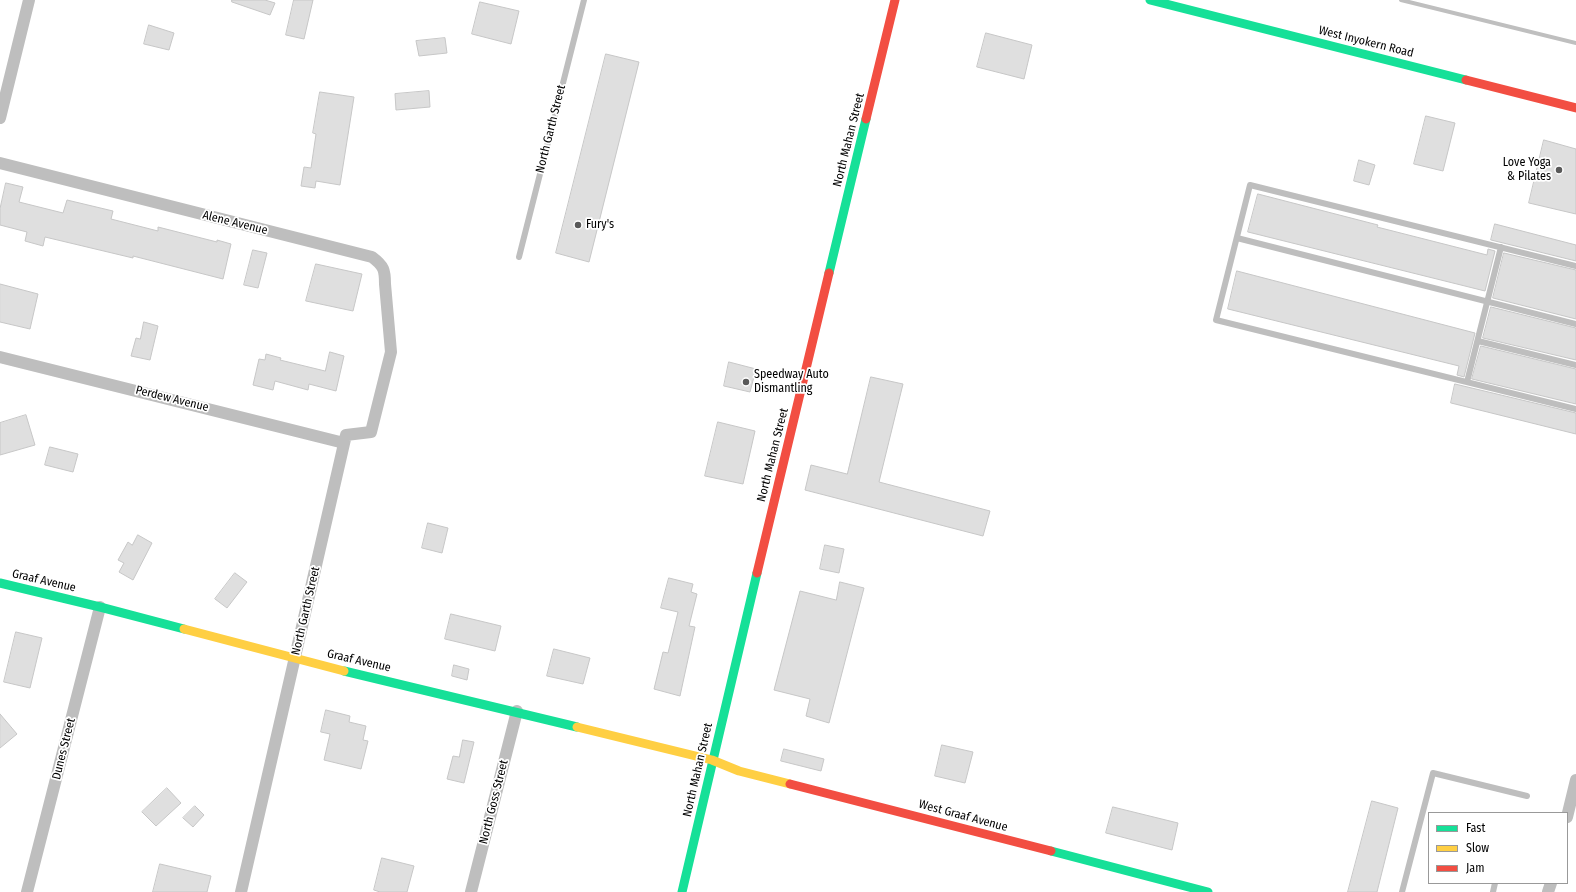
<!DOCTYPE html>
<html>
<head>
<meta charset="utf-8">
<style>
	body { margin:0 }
	#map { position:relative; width:1576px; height:892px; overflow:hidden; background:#fff; font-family:"Fira Sans Condensed",sans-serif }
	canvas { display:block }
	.legend { position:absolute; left:1428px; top:812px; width:140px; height:72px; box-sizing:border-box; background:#fff; border:1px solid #999; margin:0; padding:5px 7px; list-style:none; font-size:12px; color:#000 }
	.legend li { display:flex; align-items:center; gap:8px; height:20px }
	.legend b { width:20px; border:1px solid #999 }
</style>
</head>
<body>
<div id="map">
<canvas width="1576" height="892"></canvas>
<ul class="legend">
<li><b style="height:5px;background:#16e098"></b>Fast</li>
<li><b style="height:5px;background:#ffcf43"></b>Slow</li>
<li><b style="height:5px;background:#f24e42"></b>Jam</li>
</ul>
</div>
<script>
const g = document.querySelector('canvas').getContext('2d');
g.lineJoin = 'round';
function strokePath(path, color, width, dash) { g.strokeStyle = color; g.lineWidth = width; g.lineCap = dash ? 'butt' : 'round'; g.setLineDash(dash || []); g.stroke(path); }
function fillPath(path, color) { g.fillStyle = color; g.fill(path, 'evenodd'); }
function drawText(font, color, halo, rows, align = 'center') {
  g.font = font + ' "Fira Sans Condensed",sans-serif'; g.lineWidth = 3.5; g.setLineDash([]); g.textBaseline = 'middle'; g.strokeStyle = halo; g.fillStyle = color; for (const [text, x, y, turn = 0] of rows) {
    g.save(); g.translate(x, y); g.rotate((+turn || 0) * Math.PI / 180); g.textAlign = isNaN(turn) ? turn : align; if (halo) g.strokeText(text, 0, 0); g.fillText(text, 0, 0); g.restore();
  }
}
strokePath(new Path2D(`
	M1401,0L1576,43`), '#bfbfbf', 4);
const building = new Path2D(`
	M232,0H265L275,3L270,15L232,2Z
	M294,0H313L304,39L286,35Z
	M480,2L519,11L511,44L472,34Z
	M149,25L174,33L169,50L144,44Z
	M986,33L1032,45L1024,79L977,67Z
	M445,38L447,53L419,56L416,41Z
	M606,54L639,62L589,262L556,253Z
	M429,91L430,107L396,110L395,94Z
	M320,92L354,97L340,185L316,181L315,188L301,186L304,167L311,168L316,134L313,133Z
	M1426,116L1455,123L1443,171L1414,164Z
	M1544,140L1576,149V214L1529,203Z
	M1359,160L1375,165L1369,185L1354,181Z
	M6,183L23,187L19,202L63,213L67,200L113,211L111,219L158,231V227L217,242V240L231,244L223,279L133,256V258L45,237L43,246L25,241L27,232L0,225V209Z
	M1258,194L1378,225L1377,227L1487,255L1488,249L1495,251L1485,291L1248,232Z
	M1495,224L1576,245V261L1491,240Z
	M253,250L267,253L258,288L244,285Z
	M1504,253L1576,270V319L1493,298Z
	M316,264L362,274L353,311L306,301Z
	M1237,271L1475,333L1464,377L1457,375L1459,366L1228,309Z
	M0,284L38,294L30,329L0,322Z
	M1491,307L1576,328V360L1483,338Z
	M144,322L158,326L150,360L131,356L136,338L140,339Z
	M1481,346L1576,369V404L1472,379Z
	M330,352L344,356L336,391L309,384L308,390L275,381L273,390L253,385L259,359L265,360L266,354L281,358L280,360L325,371Z
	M729,362L756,369L750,392L724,386Z
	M871,377L903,384L879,482L990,511L983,536L805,490L811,465L847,474Z
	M1455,384L1576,413V434L1451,403Z
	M26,415L35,445L0,455V423Z
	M718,422L755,431L743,484L705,476Z
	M50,447L78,454L73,472L45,465Z
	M428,523L448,528L442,553L422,548Z
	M138,535L152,543L133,580L119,572L124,563L118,560L128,542L132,545Z
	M825,545L844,549L839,573L820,569Z
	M235,573L247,582L227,608L215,599Z
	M669,578L693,584L691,592L697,594L689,626L695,627L680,696L654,689L663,652L668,653L678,612L661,608Z
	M840,582L864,588L829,723L806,716L810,699L774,690L800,591L836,600Z
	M451,614L501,626L495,651L445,639Z
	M16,632L42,638L30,688L4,682Z
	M554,649L590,658L583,684L547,676Z
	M454,665L469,669L467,680L452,676Z
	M326,710L350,716L349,722L366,726L363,740L368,741L361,769L324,760L330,734L321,732Z
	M0,714L17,734L0,748Z
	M463,740L474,742L464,783L447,779L453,756L459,757Z
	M942,745L973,752L965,783L935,776Z
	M784,749L824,759L821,771L781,761Z
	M167,788L181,803L156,826L142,812Z
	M1372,801L1398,808L1377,892H1348Z
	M195,806L204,815L193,827L183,818Z
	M1113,807L1178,823L1172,850L1106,833Z
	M382,858L414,866L407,892H380L374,890Z
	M160,864L211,876L207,892H153Z`);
fillPath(building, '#dfdfdf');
strokePath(building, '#c7c7c7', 1);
strokePath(new Path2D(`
	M1237,238L1576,324
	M519,257L584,0
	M1576,266L1250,185L1216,320L1576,409
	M1478,341L1576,365
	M1467,382L1501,247
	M1402,892L1433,773L1527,796
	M1493,892L1495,883`), '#bebebe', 6);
strokePath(new Path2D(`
	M0,118L29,0
	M0,163L372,257C384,266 385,270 385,284L391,352L371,432L346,435L241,892
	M0,357L344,443
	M1567,817L1576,780
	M27,892L100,607
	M471,892L517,711
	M1548,892L1551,883`), '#bebebe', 12);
strokePath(new Path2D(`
	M1150,0L1466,80
	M829,273L866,119
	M0,583L100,607L184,629
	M344,671L577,727
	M1051,851L1208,892
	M682,892L757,573`), '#16e098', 9);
strokePath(new Path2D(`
	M184,629L344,671
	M577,727L712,760L739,771L790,784`), '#ffcf43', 9);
strokePath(new Path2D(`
	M1466,80L1576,108
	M866,119L895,0
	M757,573L829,273
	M790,784L1051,851`), '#f24e42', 9);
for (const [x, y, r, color] of [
	[1559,170,4,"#595959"],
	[578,225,4,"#595959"],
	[746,382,4,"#595959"]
]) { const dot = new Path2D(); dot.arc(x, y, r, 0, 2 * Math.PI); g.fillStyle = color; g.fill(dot); strokePath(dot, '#fff', 1.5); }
drawText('12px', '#000', '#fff', [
	["West Inyokern Road",1366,42,14],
	["North Garth Street",551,129,-76],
	["North Mahan Street",849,140,-76],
	["Alene Avenue",235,223,14],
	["Perdew Avenue",172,399,14],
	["North Mahan Street",773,455,-76],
	["Graaf Avenue",44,581,13],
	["North Garth Street",306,611,-77],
	["Graaf Avenue",359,661,13],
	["Dunes Street",64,749,-76],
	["North Mahan Street",698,770,-77],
	["North Goss Street",494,802,-76],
	["West Graaf Avenue",963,816,15]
]);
drawText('12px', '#000', '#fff', [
	["Love Yoga",1551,163,"right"],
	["& Pilates",1551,177,"right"],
	["Fury's",586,225],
	["Speedway Auto",754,375],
	["Dismantling",754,389]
], 'left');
</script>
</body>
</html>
